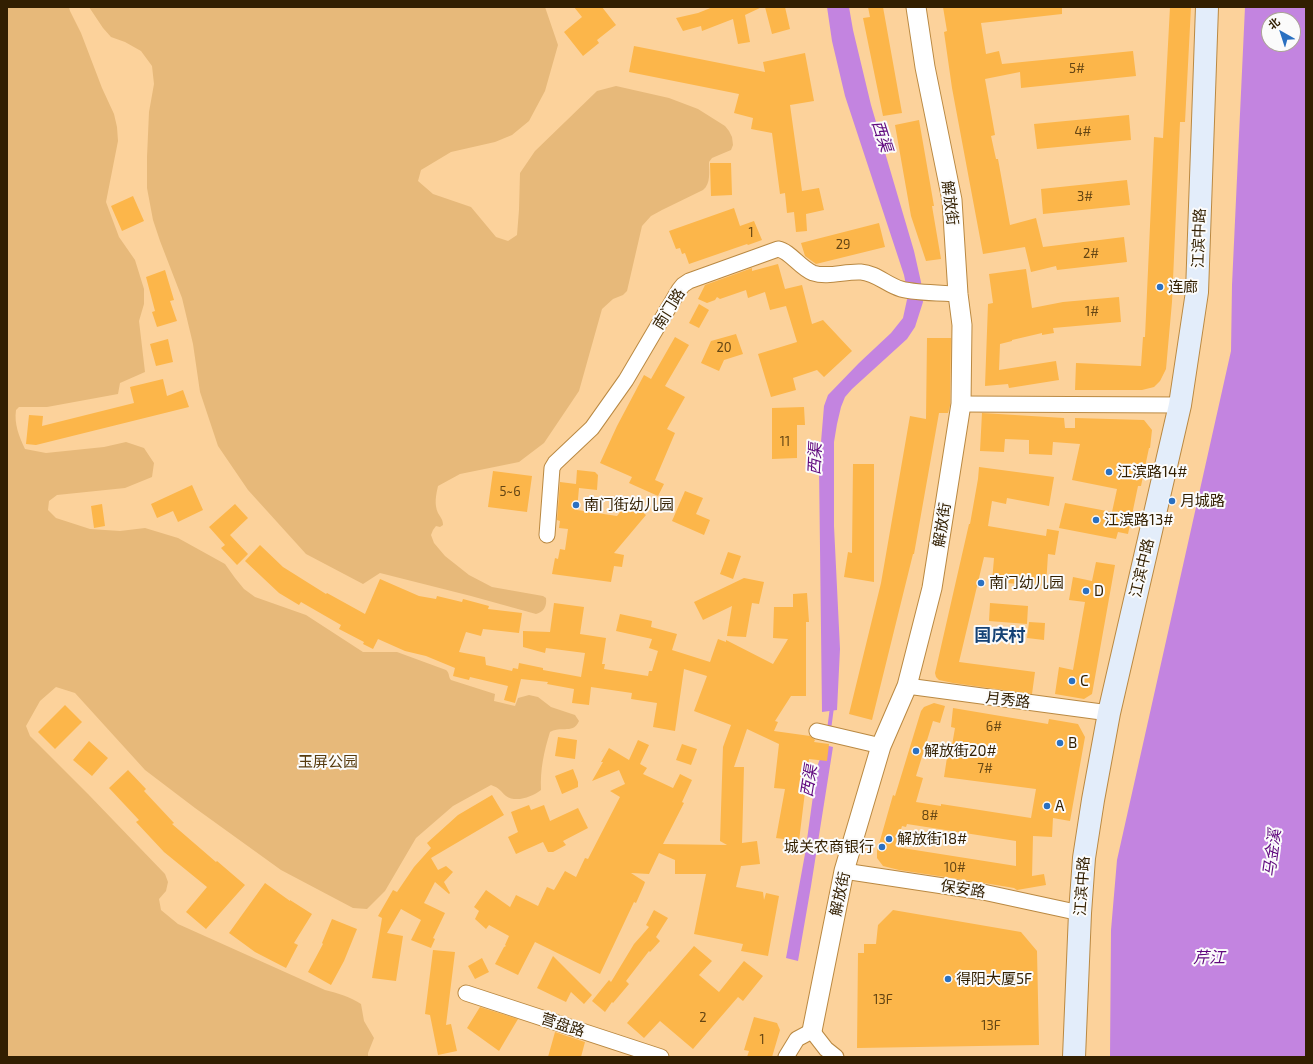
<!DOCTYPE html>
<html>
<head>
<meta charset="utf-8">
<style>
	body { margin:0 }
	#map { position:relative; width:1313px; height:1064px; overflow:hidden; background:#fcd29b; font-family:"Exo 2","Noto Sans SC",sans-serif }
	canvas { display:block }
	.frame { position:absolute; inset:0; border:8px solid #321f01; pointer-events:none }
	.north { position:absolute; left:1261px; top:12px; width:40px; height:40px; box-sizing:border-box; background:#fbfbfb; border:1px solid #aba397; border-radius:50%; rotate:321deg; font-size:11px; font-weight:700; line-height:16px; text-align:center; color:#321f01 }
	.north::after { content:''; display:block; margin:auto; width:14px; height:18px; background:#2a70c1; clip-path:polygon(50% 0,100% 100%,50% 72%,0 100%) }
</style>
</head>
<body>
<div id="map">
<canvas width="1313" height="1064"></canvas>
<div class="frame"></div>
<div class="north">北</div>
</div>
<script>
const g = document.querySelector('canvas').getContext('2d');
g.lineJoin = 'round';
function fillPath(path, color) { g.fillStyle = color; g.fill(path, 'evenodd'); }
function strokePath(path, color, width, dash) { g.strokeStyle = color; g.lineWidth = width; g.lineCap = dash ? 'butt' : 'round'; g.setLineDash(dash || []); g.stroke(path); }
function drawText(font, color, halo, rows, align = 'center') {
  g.font = font + ' "Exo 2","Noto Sans SC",sans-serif'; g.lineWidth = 4; g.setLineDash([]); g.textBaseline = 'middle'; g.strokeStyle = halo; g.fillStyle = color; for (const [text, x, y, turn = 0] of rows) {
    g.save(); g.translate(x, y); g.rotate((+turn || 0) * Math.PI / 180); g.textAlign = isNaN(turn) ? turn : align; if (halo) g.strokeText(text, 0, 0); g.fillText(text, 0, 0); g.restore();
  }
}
fillPath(new Path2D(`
	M7,7H69L70,11L81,33L102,88L114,114L117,127L118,141L106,202L119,237L135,260L144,289V304L139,321L145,372L120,383L118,394L47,407H19L16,410C14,424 19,436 25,449L46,453L104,447L126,442L144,448L154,463L152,477L125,488L57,495L49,501L48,510L56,518L90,529L120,531L145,528L178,538L225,564L235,578L244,589L255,597L306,615L363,652H397L446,670C450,673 448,677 451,680L495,694L494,701L515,706L518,698L529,695L538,697L551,707L575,715L579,721C573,735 561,725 550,732C544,751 540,770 541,790C532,797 516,803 506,796C500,791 500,788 491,785L453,806L416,838L385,891L367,909L353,908L281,870L195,808L145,770L75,693L56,687L40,701L26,726L30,736L88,794L165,874L168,882L166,891L159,899L161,910L178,924L325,990C338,993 350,997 361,1004L364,1021L374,1038L368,1053V1057H7Z
	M89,7H545L558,45L545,91L529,121L512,135L495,142L451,152L421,170L418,181L433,194L471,207L496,237L508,241L517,235L519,210L520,173L535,151L597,91L616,86L669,98L698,109L725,126L729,131L732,137L733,145L731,150L712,158L709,162C709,171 711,184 703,190L662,210L651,216L642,226L627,291L623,295L613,299L602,309L579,391L544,443L519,462L460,474L438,486C436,495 434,504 438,513C441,518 443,520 443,525L440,527L436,526L433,530L431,535L434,543L445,556L469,575L492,587L543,596L546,598C547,606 544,612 536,614L471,596L380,573L363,584L306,554L248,490L218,446L200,392L193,344L182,298L160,241L153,220L147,188V157L149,112L154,84L152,66L141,51L125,42L111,37L103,28Z`), '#e7b97a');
fillPath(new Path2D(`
	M827,7H849L853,30L871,105L914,251L921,282L923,302L915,327L907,339L852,389L845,397L841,407L837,424L834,442V526L840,649L837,710L822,712L819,466L824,406L828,395L859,363L891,333L903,318L908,295L904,275L845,96L832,41Z
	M1245,7H1306V1057H1110L1111,930L1117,860L1231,351L1232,285ZM1269,20H1293V44H1269Z
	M825,745L833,747L811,886L798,961L786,958L805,854L817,767Z`), '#c384e0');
strokePath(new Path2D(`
	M829,730L832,707`), '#c384e0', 4);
fillPath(new Path2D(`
	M574,7H602L616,25L597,40L599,43L583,56L564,32L582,17Z
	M713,7H762L745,15L750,42L738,44L733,19L702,31L701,26L683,31L676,18L698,13Z
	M765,7H785L790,29L772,34Z
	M868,7H883L902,113L883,116L863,18L870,17Z
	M943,7H1062V14L981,23L986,54L999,51L1002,64L1133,51L1136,76L1021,88L1020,72L985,79L995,135L991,136L996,159H998L1010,225L1036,218L1043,247L1124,237L1127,262L1057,270L1056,266L1031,272L1025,247L983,254L952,88L944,32L947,31Z
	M1170,7H1191L1185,122H1180L1172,302L1166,369L1160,381L1154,387L1142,390H1075L1076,363L1141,366L1143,337H1145L1154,137L1163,138Z
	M634,46L765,72L763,62L805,53L814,101L790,105L802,191L819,188L824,210L806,214L807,231L796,232L794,212L787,213L785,193L780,194L772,133L751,129L753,118L734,113L739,94L629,72Z
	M1129,115L1131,140L1037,149L1034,124Z
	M919,120L934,206H932L941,259L926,261L911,216L895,125Z
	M710,163H731L732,195L711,196Z
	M1127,180L1130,205L1043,214L1041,189Z
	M133,196L144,221L122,231L111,206Z
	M734,208L740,226L754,221L762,240L748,245L747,244L689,264L685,253L682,254L680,248L676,249L669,231Z
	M879,223L885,247L816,264L805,256L801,243Z
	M778,264L785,289L802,285L812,324L823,320L852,351L824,377L817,370L793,378L796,390L771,397L758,354L797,342L786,306L770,310L765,292L748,298L746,290L720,299L717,297L715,300L707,303L698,299L705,285L752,268V271Z
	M1026,269L1032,308L1063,302L1119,297L1121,322L1053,328L1054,333L1042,335V333L1012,340V341L1000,344L999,370L1056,361L1059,380L1009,388L1008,384L985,386L988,304L993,303L989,274Z
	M165,270L174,300L170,301L177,321L157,327L152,312L155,311L146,277Z
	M699,304L709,310L699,328L689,323Z
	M736,334L743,354L724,360L719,371L701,363L711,341Z
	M675,337L689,345L665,386L685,397L667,429L675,433L655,480L664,484L658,496L629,483L632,477L600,463L617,426L644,375L651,379Z
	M927,338H951L950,406L948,413H939L914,554H913L872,720L849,714L881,583L910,416L926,419Z
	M168,339L173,362L156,366L150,344Z
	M163,379L167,396L183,390L189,407L36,445L26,444L29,415L43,416L42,426L134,403L130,387Z
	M804,407L805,425H797V458L772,459V408Z
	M982,413L1064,418L1065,428H1075V418L1144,420L1152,430L1150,448H1149L1141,486H1138L1128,534L1118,532L1116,539L1059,528L1065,503L1112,512L1117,489L1072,480L1080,444L1053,442L1052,455L1029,454V440L1005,439L1004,452L980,451Z
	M853,464H874V582L844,577L848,552L852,553Z
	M979,467L1054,477L1049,506L1007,498L1006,504L992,501L988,526L1046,536L1047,529L1059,531L1055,555L1048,554L1046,586L992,582L994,558L984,557L959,662L1035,672L1032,694L953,683L939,680L936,677L935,673L969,524H970L978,479Z
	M577,470L595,472L598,475L597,490L579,488L577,510L617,516L629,501L646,515L614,553L624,555L622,567L614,566L611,582L552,574L555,558L558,559L560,549L565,550L568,529L559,528L560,521L557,520L560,482L576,484Z
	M493,471L532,476L527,512L488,507Z
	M192,485L203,510L178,522L173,511L157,518L151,504Z
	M685,491L703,498L696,514L710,520L704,535L672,521Z
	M102,504L105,526L94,528L91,506Z
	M235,504L248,518L230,535L248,554L237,565L221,548L225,545L209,527Z
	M260,545L283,567L326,594L327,593L365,614L380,579L419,596L436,599L437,596L462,602L463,599L489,606L488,609L522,613L519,633L483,629L481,636L466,632L459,652L485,657L486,665L512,671L513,668L518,669L519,663L543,668V670L581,677L585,653L546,648L545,653L523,647V631L550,632L554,603L584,607L580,634L606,638L602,664H605L604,669L648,676L649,671H652L658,651L649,648L652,639L616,631L620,614L652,621L651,627L677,634L672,650L710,662L718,639L726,642V640L773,664L788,639L773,638L774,607H793V594L807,593L809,622H806V696H791L775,721L778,722L774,731L810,736L815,740L814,742L829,744L827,761L809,759L799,841L776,838L785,789L774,788L779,744L747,729L734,767H744L742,843L757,841L760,864L741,866L736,887L763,892L764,900L766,893L779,896L768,956L741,951L743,944L694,934L706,874H675V860L659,853L649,874L631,873L645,882L644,885L636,903L634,902L600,974L535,942L518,975L495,964L504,947L506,946L505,945L509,936L489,925L486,929L475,919L479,911L474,907L486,890L510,907L516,895L538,906L547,887L554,890L565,871L576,877L585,858L588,859L620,797L610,791L625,784L619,770L592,781L603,762H601L609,748L629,760L638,740L649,745L640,764L647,768L643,774L673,788L680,774L692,780L682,802L684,803L663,844L727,845L720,841L723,747L731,725L694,711L707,676L684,669L675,731L653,727L657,703L631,699L632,693L591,687L589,705L572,703L574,689L547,684L548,682L521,679L515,703L504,700L508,686L470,677L469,680L453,676L455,668L426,656L405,651L378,639L373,649L363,644L364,642L339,629L341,625L301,602L299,605L279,593L245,561Z
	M728,552L741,556L733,579L720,574Z
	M1096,562L1115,565L1092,694L1084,699L1055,694L1059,667L1073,670L1085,602L1069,600L1073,577L1092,581Z
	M744,578L764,582L759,604L752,603L746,637L727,636L732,606L703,620L694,602Z
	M990,603L1028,606L1027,624L989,621Z
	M1029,622L1045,623L1044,640L1027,638Z
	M934,703L945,706L940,723L933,721L916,776L923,778L916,802L941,806V804L1031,818L1036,789L944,777L948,751H951L955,728L951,727L953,708L1048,724L1049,719L1078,724L1085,737L1070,821L1053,818L1052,837L1033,836L1032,876L1044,874L1046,885L1017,890L1014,888L984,883L899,870L883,866L877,858V851L893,795L895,796L921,711L924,707ZM907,824L1016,841V866L896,847L902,826L906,827Z
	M65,705L82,722L55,749L38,732Z
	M558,737L577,740L575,759L555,756Z
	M89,741L108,758L92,776L73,760Z
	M682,744L697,749L691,765L676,760Z
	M573,769L578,782V787L562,794L555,776Z
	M128,770L146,789L144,791L174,823L172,824L216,862L217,861L245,885L206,929L186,912L207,887L164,852L136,822L139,820L109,788Z
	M492,795L504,815L431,858L438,870L446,866L453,872L444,882L450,893L449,894L435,882L424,903L445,913L433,938L435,939L431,948L411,940L421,920L401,909L387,933L403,936L396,981L372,978L382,918L378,916L393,890L397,892L414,867L431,848L427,843L458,815Z
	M529,805L531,810L544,805L550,821L578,808L588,828L563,841L566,845L553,852H548L543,842L516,854L508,837L518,832L511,812Z
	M265,883L290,901V900L312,914L294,943L298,945L286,968L255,952L229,933Z
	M654,910L668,918L656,937L660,941L650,952L649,951L626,981L629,984L613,1003L612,1002L605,1012L592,1001L609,980L611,982L634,944L649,927L646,925Z
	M893,910L1021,932L1037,951L1039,1045L857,1048L858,953H864V944H876L878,925Z
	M332,919L357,929L344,961L331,985L308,972L323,944L322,943Z
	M694,946L712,961L699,975L719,992L744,961L763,976L743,1001L738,997L693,1049L660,1021L644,1038L627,1023Z
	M433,950L455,952L446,1025L451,1024L457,1051L438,1055L430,1015L425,1014Z
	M553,956L592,995L584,1004L571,992L566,1002L537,988Z
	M482,958L489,972L475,979L468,966Z
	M480,1007L518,1019L499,1051L467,1028Z
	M754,1017L777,1023L780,1030L772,1057H747L749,1051L744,1050Z
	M555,1032L585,1042L581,1057H548Z`), '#fcb64a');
const minor = new Path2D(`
	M961,404L1180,405
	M547,535L552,468L555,463L592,428L626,380L679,290L683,285L689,281L778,249C790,251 800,268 813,273C828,278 845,271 861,272C876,273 887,285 901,289C915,293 942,293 958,294
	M907,686L1109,713
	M817,731L881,746
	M844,871L983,892L1080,913
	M466,993L661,1057
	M812,1031L826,1049L836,1057
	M786,1057L797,1039L812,1031`);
const tertiary = new Path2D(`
	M812,1031L844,871L881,746L907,686L932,588L961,404L962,325L958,294L952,200L925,67L916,7`);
const secondary = new Path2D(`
	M1074,1057L1080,913L1084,858L1093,800L1109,713L1180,405L1197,292L1207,7`);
strokePath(minor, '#ba8942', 17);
strokePath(tertiary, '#ba8942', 21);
strokePath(secondary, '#ba8942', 24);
strokePath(minor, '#fff', 15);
strokePath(tertiary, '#fff', 19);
strokePath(secondary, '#e3edfa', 22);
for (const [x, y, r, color] of [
	[1160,287,4,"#2a70c1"],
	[1109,472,4,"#2a70c1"],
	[1172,501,4,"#2a70c1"],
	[576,505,4,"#2a70c1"],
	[1096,520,4,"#2a70c1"],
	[981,583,4,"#2a70c1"],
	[1086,591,4,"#2a70c1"],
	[1072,681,4,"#2a70c1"],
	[1060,743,4,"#2a70c1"],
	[916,751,4,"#2a70c1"],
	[1047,806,4,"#2a70c1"],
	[889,839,4,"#2a70c1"],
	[882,847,4,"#2a70c1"],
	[948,979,4,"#2a70c1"]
]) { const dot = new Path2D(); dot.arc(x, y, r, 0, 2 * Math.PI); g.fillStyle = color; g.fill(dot); strokePath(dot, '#fbfbfb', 1.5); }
drawText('13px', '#644513', null, [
	["5#",1077,69],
	["4#",1083,132],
	["3#",1085,197],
	["1",751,233],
	["29",843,245],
	["2#",1091,254],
	["1#",1092,312],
	["20",724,348],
	["11",785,442],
	["5~6",510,492],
	["6#",994,727],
	["7#",985,769],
	["8#",930,816],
	["10#",955,868],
	["13F",883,1000],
	["2",703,1018],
	["13F",991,1026],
	["1",762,1040]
]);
drawText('15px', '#321f01', '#fbfbfb', [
	["解放街",950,203,83],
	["江滨中路",1199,238,-88],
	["南门路",669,309,-58],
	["解放街",942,525,-81],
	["江滨中路",1142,568,-77],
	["月秀路",1008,700,7],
	["江滨中路",1082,886,-86],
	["保安路",963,889,9],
	["解放街",840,894,-78],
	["营盘路",563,1025,18]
]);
drawText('15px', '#321f01', '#fbfbfb', [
	["连廊",1168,287],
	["江滨路14#",1117,472],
	["月城路",1180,501],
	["南门街幼儿园",584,505],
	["江滨路13#",1104,520],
	["南门幼儿园",989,583],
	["D",1094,591],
	["C",1080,681],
	["B",1068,743],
	["解放街20#",924,751],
	["A",1055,806],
	["解放街18#",897,839],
	["城关农商银行",874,847,"right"],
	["得阳大厦5F",956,979]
], 'left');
drawText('15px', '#573b0f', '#fbfbfb', [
	["玉屏公园",328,762]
]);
drawText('italic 16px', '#60097e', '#fbfbfb', [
	["西渠",882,136,72],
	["西渠",815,459,-87],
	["西渠",809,781,-81],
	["马金溪",1272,853,-82],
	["芹江",1209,958]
]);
drawText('bold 17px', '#154275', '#fbfbfb', [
	["国庆村",1000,635]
]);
</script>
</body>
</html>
